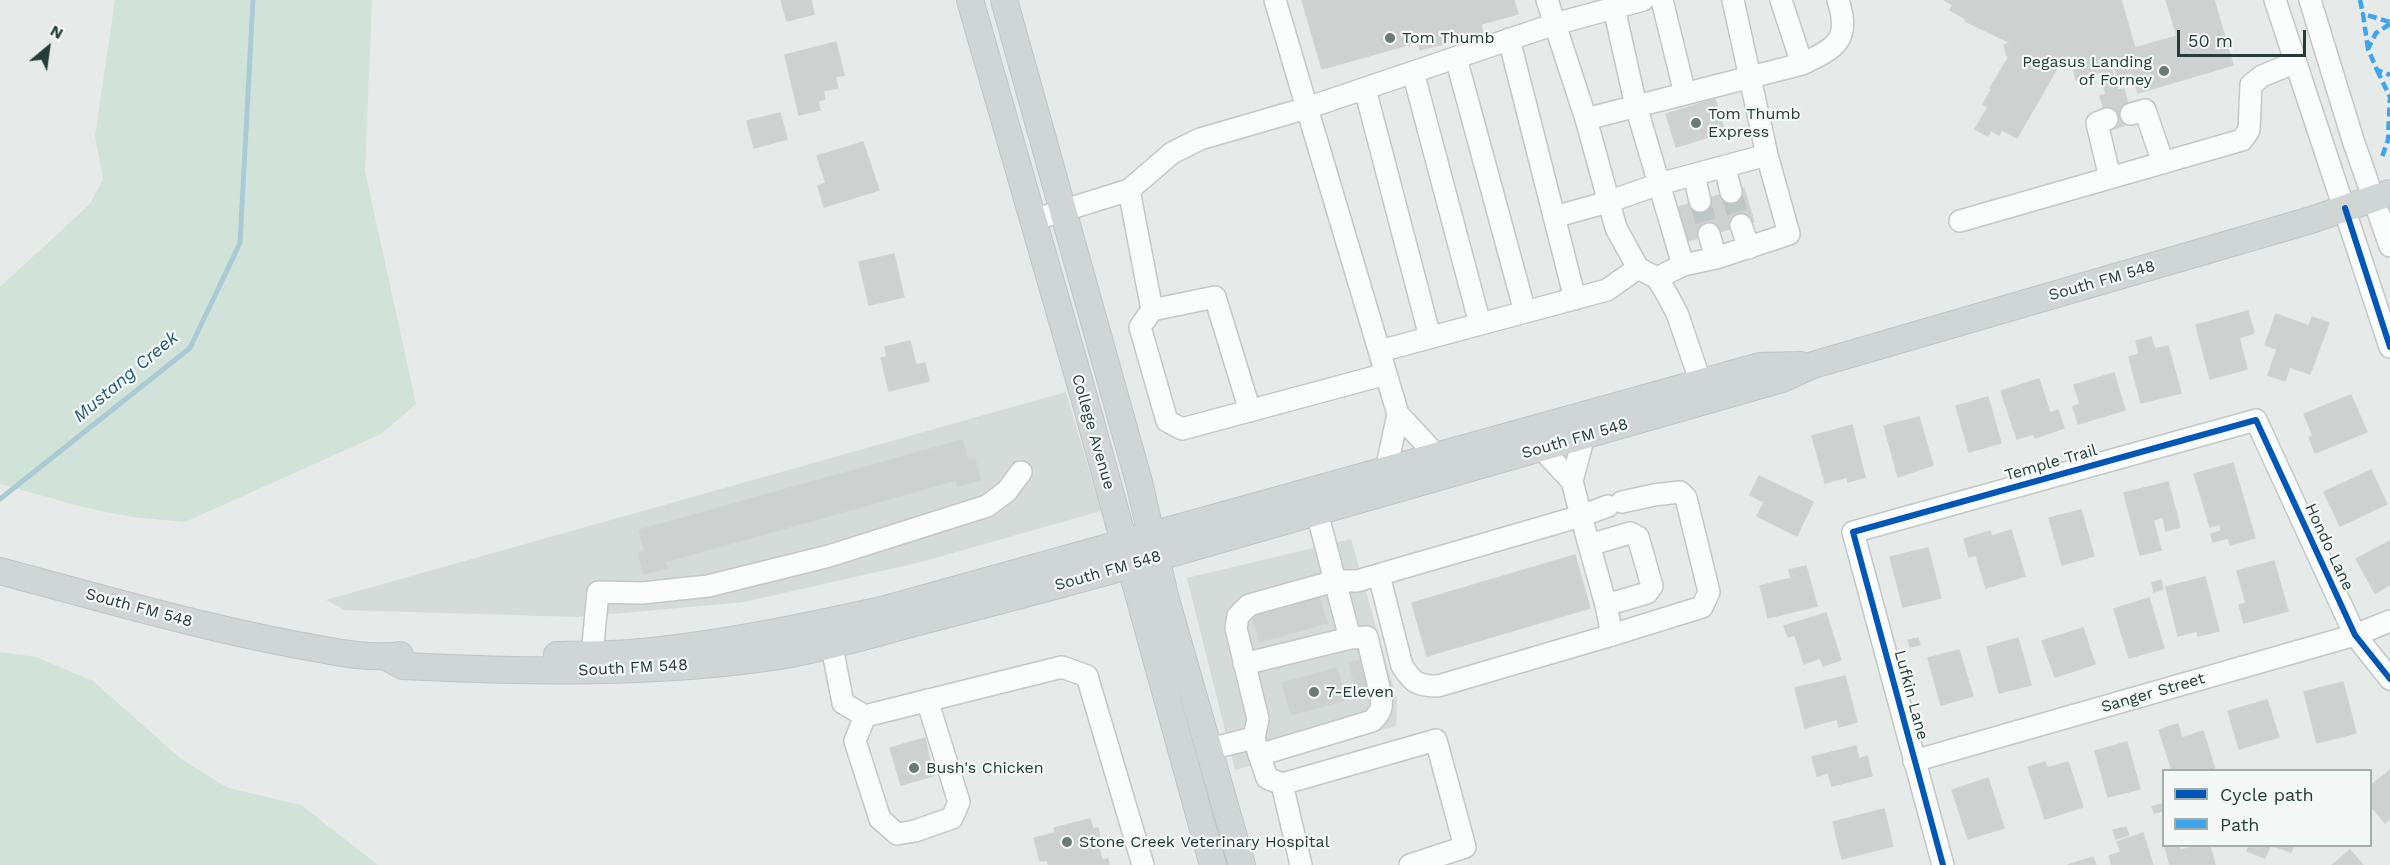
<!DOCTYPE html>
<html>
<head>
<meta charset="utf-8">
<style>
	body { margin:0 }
	#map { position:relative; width:2390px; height:865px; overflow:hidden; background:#e6eae9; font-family:"Work Sans",sans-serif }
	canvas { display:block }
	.legend { position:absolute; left:2162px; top:769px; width:210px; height:78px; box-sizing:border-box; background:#f4f9f7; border:2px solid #a1aeab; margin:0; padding:8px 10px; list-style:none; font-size:18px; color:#253d39 }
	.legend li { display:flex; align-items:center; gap:12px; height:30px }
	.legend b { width:30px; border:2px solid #a1aeab }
	.north { position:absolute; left:18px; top:18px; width:60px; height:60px; -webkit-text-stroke:4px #f4f9f7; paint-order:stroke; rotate:29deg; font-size:16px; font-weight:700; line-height:24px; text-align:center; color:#253d39 }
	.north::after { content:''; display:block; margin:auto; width:21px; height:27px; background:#253d39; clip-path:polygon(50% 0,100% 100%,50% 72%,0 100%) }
	.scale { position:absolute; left:2177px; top:30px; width:129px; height:27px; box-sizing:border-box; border:3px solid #253d39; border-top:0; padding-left:8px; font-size:18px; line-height:21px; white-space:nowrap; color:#253d39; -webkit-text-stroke:4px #f4f9f7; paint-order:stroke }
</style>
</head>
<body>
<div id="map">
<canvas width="2390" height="865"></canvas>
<ul class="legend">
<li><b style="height:8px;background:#0057b8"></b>Cycle path</li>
<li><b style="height:8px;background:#3ea4ec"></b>Path</li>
</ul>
<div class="north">N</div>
<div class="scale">50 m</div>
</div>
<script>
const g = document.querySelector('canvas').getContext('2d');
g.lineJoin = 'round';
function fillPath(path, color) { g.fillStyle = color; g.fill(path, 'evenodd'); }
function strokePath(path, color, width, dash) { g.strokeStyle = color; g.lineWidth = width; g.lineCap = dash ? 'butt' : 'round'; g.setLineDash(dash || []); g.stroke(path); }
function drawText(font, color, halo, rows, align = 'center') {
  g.font = font + ' "Work Sans",sans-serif'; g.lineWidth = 4.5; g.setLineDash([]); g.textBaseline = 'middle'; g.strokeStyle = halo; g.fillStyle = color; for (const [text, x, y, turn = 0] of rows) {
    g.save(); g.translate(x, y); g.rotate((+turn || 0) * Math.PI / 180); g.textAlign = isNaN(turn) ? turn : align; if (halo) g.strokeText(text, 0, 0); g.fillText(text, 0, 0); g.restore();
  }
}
fillPath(new Path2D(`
	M1066,392L1101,511L921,562L744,602L578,617L345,610L326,600Z
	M1351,539L1397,700L1396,726L1235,770L1187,578Z`), '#d4dbd9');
fillPath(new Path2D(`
	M115,0H372L365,171L416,404L381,434L185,522L132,517L87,508L0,484V287L90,204L103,179L95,136Z
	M0,652L36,657L93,681L181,759L228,788L301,805L378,865H0Z`), '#d1e2d8');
strokePath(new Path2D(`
	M0,499L190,348L240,243L253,0`), '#aacad5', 5);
const building = new Path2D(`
	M781,0H811L814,14L787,21Z
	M1302,0H1514L1518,14L1481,24L1483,33L1420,50L1418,42L1322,69Z
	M1944,0H2027L2029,2L2030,0H2121L2135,48L2177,36L2166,0H2214L2233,65L2138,93L2132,73L2117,76L2112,60L2109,61L2118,90L2124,89L2133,123L2110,130L2100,96L2106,94L2098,68L2096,69L2097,74L2076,80L2070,55L2061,58L2057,64L2059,65L2017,138L2002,130L1999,135L1991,130L1988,136L1975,129L1988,107L1983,104L1992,89L1990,88L2010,55L2007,56L2004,45L2011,43L1965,21L1966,19L1950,10L1953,5Z
	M836,42L844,75L835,77L838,88L823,91L825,99L818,101L820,110L799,115L785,55Z
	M1715,99L1725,132L1676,147L1666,114Z
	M780,113L787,139L754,148L747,121Z
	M863,142L879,190L824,207L818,186L826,183L817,156Z
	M1744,188L1754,222L1681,243L1671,209Z
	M894,254L904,297L869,305L859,262Z
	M2248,311L2254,333L2239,338L2247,369L2210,379L2196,325Z
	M2276,314L2309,326L2312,317L2329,323L2310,374L2290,367L2285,381L2268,375L2277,349L2265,345Z
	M2151,337L2155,349L2168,346L2181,393L2141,403L2129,357L2139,354L2136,341Z
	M910,341L916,365L925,363L929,381L889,391L881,358L887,357L885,347Z
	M2114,373L2125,410L2078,424L2073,407L2080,404L2074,385Z
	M2039,379L2050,413L2058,410L2064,428L2035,438L2033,434L2017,439L2001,391Z
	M2351,395L2367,432L2315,453L2309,437L2313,436L2304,414Z
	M1988,397L2001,443L1969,452L1956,406Z
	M1919,417L1933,465L1898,477L1884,426Z
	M1852,425L1865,477L1848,482L1847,477L1825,483L1812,436Z
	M962,440L968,460L975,459L981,480L958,486L956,480L811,521L665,562L667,568L644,574L638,553L645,551L639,530Z
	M2233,463L2255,538L2230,545L2228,538L2213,542L2211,534L2221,531L2220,524L2210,527L2194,474Z
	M2371,470L2387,504L2340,526L2324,492Z
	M1759,476L1813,502L1797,536L1757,516L1764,502L1750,495Z
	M2168,482L2180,527L2166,531L2163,517L2153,520L2161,550L2140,555L2124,493Z
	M2081,510L2094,556L2062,565L2049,518Z
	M2011,530L2025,576L1986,588L1976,555L1969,557L1964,539L1990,531L1992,536Z
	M2390,541V585L2375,593L2356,559Z
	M1928,548L1941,598L1903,607L1890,557Z
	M1575,555L1590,608L1427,656L1412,603Z
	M2274,561L2288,611L2244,623L2239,605L2246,603L2237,571Z
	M1806,566L1817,606L1768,618L1760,586L1791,578L1789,570Z
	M2205,577L2219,631L2198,636L2197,631L2178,636L2166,587Z
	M2161,580L2163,589L2154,592L2152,583Z
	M1319,594L1327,623L1260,642L1251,613Z
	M2149,598L2164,648L2129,658L2114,609Z
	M1826,613L1841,660L1823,666L1820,658L1804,664L1795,635L1788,637L1784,626Z
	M2083,628L2095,664L2055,677L2042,641Z
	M1918,638L1920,645L1910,647L1908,640Z
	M2018,638L2031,685L1999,693L1987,647Z
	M1959,650L1973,696L1941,705L1928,658Z
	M1367,658L1376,691L1358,696L1349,663Z
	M1337,668L1346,700L1291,715L1282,683Z
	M1845,676L1857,722L1839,727L1837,719L1805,728L1795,688Z
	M2343,682L2356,733L2317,743L2304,692Z
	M2267,700L2279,737L2239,749L2228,711Z
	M2178,724L2182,738L2203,731L2215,770H2172L2159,730Z
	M925,738L933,776L901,785L890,748Z
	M2127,742L2140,789L2108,797L2095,751Z
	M1856,746L1859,759L1867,756L1872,776L1832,786L1828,773L1817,776L1812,757Z
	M2045,762L2047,768L2068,762L2083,807L2045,819L2028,767Z
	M2390,770V819L2385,823L2370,805V786Z
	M1988,778L2004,828L1968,839L1952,790Z
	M2161,804L2163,811L2154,813L2152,807Z
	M1884,809L1893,846L1842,859L1833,822Z
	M1090,819L1093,829L1098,828L1101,842H1097L1102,860L1108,859L1109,865H1049L1047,860L1040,861L1034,838L1055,833L1054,828Z
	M2126,827L2129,835L2116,839L2113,830Z
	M2143,833L2153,865H2112L2109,856L2121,852L2117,842Z
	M2165,846H2179L2180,850L2190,848L2189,846H2210L2215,865H2170Z
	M2249,846H2270L2265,858L2247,851Z
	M2274,846H2293L2291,852Z
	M2350,850L2363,865H2332Z
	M2093,857L2096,865H2068Z`);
fillPath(building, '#cdd1d0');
strokePath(building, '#cfd3d2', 1.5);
strokePath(new Path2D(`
	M1731,192L1741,225
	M1700,201L1709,234`), '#bfc7c6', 21, [21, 10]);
const minor = new Path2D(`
	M1547,0L1586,119L1616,228L1638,268L1657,278L1665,291L1677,313L1706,398
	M1662,0L1685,94
	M1781,0L1802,64
	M2275,0L2390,347
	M2310,0L2353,140L2390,246
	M1614,8L1636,106L1683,265
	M1509,39L1575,299
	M1456,58L1525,312
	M1413,72L1480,324
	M1365,89L1430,337
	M2131,114L2145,110L2163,163
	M1586,119L1802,64C1836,48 1851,40 1838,0
	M2107,119L2097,123L2110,178
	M1725,167L1731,192
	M1694,175L1700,201
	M1129,190L1152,310L1140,327L1167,421L1182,429L1386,374
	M1554,217L1608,202L1659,184L1767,155
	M1033,220L1129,190L1172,153L1200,139L1307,108L1275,0
	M1960,221L2242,140L2249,130L2251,85L2262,76L2296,62
	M1741,225L1749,248
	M1709,234L1716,258
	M1657,278L1683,265L1716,258L1789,234L1767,155L1733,0
	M1152,310L1215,297L1250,411
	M1380,351L1607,290L1638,268
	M1398,414L1307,108L1555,24L1643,0
	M1542,449L1572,481
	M1386,470L1398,414L1437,456
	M1589,545L1630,533L1638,537L1652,586L1647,593L1606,605
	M1379,575L1402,666C1413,683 1418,686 1438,686L1612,635L1606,605L1581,516L1608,506
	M1612,635L1702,607L1709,592L1686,498L1680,492L1654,495L1622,502
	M833,644V652L843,703L865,716L1062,667L1087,676L1143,865
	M592,654L598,592L642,593L708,586L829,556L987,506L1007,491L1021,472
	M1244,664L1350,638
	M865,716L855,741L880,819L897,834L915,831L952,818L959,802L927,700
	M1255,742L1267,778L1282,784
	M1209,749L1254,738L1258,719L1236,628L1238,616L1249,605L1335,581L1313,497
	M1259,755L1372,721C1380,713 1383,708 1381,696L1367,637L1350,638L1335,581H1357L1581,516L1572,481L1584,436
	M1914,761L2355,635L2390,621
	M1301,865L1282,784L1436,740L1465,847L1410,865
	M1943,865L1853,532L2256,420L2355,635L2390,679`);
const major = new Path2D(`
	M970,0L1084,397L1213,865
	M1004,0L1139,482L1165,596L1242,865
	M0,571C97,597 193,625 292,644C327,650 365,660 400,655
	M557,655C581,654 606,655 630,653C715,646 799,628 882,610L1760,366L1800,365
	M386,657L403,666C529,672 655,675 780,656C827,648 873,634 918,622C999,601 1079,580 1159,557C1367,498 1575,439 1782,379L1813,365L2311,220L2390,193`);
strokePath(minor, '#c3c7c6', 24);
strokePath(major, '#bec6c4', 28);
strokePath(minor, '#fbfcfc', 21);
strokePath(major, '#cfd6d5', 26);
strokePath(new Path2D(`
	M2360,0L2363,14
	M2390,24L2376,33L2368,49L2377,70L2390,75
	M2368,49L2363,14L2390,22
	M2377,70L2390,97L2388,140L2382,157`), '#3ea4ec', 4.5, [9, 4.5]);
strokePath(new Path2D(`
	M2345,208L2390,347
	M1943,865L1853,532L2256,420L2355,635L2390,679`), '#0057b8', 6);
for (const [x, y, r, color] of [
	[1390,38,6,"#697a77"],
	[2164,71,6,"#697a77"],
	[1696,123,6,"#697a77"],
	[1314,692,6,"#697a77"],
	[914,768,6,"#697a77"],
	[1067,842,6,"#697a77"]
]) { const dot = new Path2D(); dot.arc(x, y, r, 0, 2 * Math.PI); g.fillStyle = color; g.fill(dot); strokePath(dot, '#f4f9f7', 2); }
drawText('16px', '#253d39', '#f4f9f7', [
	["Tom Thumb",1402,38],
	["Pegasus Landing",2152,62,"right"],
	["of Forney",2152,80,"right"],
	["Tom Thumb",1708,114],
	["Express",1708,132],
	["7-Eleven",1326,692],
	["Bush's Chicken",926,768],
	["Stone Creek Veterinary Hospital",1079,842]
], 'left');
drawText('16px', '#253d39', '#f4f9f7', [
	["South FM 548",2102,281,-16],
	["College Avenue",1093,432,74],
	["South FM 548",1575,439,-16],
	["Temple Trail",2051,463,-16],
	["Hondo Lane",2329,547,65],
	["South FM 548",1108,571,-16],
	["South FM 548",139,608,15],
	["South FM 548",633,668,-3],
	["Sanger Street",2153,693,-16],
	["Lufkin Lane",1911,695,75]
]);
drawText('italic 18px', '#245c74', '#f4f9f7', [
	["Mustang Creek",126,377,-40]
]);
</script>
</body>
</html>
